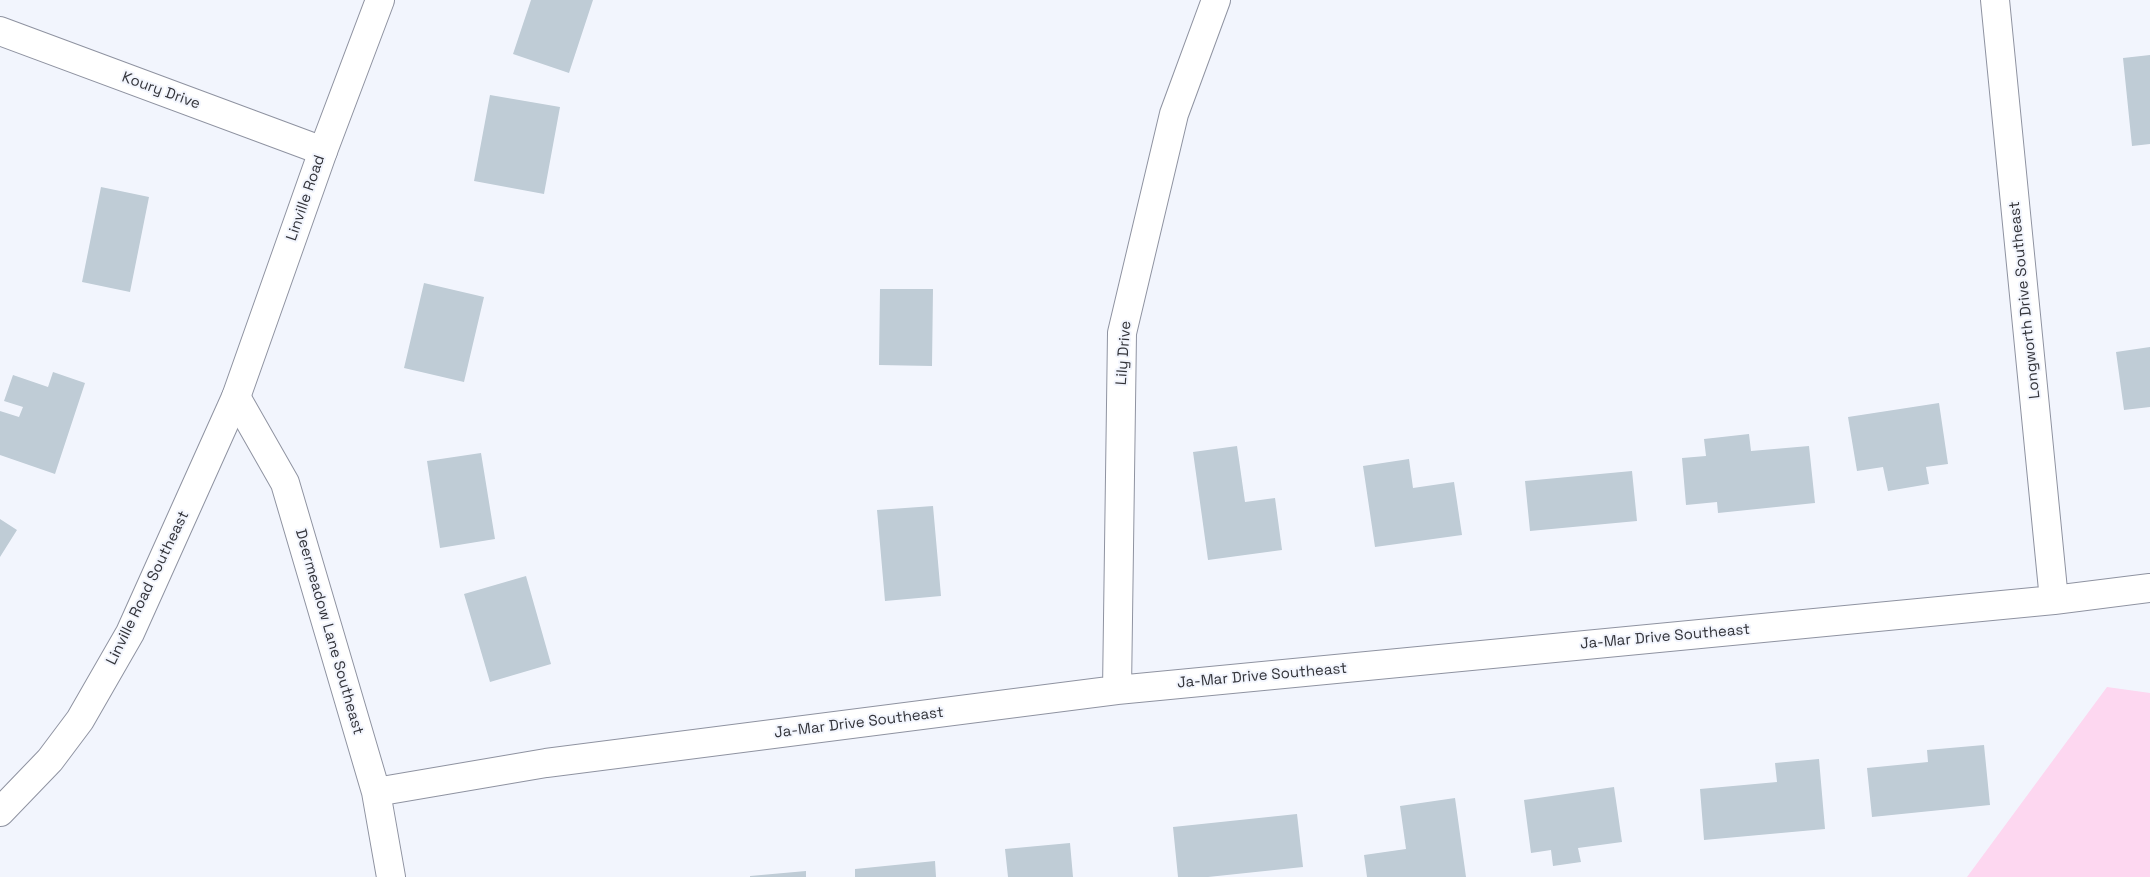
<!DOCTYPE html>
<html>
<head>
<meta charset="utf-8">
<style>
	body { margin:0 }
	canvas { display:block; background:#f2f5fd }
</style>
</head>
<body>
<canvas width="2150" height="877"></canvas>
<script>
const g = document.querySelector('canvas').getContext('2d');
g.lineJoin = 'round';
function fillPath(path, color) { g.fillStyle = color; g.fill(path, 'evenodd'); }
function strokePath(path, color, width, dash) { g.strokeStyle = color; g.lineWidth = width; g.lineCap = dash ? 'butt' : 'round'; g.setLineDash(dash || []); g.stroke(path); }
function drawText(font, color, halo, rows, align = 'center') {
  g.font = font + ' "Space Grotesk",sans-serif'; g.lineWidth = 4; g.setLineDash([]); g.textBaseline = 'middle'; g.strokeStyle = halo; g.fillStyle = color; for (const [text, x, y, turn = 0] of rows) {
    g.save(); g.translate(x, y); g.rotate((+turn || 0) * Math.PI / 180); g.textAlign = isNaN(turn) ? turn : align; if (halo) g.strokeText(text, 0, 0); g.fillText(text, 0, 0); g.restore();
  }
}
fillPath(new Path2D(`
	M2107,687L2150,693V877H1967Z`), '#fdd7f0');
fillPath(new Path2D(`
	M531,0H593L569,73L513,54Z
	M2150,55V144L2132,146L2123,58Z
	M490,95L560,107L544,194L474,181Z
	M101,187L149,197L130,292L82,282Z
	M424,283L484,297L464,382L404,368Z
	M880,289H933L932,366L879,365Z
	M2150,347V407L2124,410L2116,352Z
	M53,372L85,383L55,474L0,455V411L19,417L23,407L4,401L13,375L48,387Z
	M1939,403L1948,464L1926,467L1929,484L1888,491L1883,467L1857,471L1848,417Z
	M1749,434L1751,451L1809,446L1815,503L1718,513L1717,502L1686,505L1682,458L1706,456L1704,439Z
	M1237,446L1245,502L1275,498L1282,550L1208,560L1193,452Z
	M481,453L495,539L440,548L427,461Z
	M1409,459L1413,488L1454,482L1462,535L1375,547L1363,466Z
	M1632,471L1637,521L1530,531L1525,481Z
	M933,506L941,596L885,601L877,510Z
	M0,519L17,530L0,557Z
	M526,576L551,664L490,682L464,594Z
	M1984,745L1990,805L1872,817L1867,768L1928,762L1927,750Z
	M1819,759L1825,829L1704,840L1700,789L1777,782L1775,763Z
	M1614,787L1622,842L1578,848L1581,862L1553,866L1551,850L1531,853L1524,800Z
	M1455,798L1466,877H1367L1364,855L1406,849L1400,806Z
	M1297,814L1303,867L1208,877H1178L1173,827Z
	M1070,843L1073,877H1008L1005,849Z
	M935,861L936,877H855V869Z
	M806,871V877H750V876Z`), '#bfccd6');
const street = new Path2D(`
	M1995,0L2054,600
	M0,31L323,151
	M236,397L285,483L376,792L391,877
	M1117,690L1122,333L1174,114L1216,0
	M376,792L546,763L1117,690L2054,600L2150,588`);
const secondary = new Path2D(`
	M0,812L50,760L80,720L130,633L236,397L323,151L380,0`);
strokePath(street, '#8f93a1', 30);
strokePath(secondary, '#8f93a1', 30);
strokePath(street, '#fff', 28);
strokePath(secondary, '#fff', 28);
drawText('15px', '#33343a', '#f2f5fd', [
	["Koury Drive",161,91,20],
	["Linville Road",306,198,-71],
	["Longworth Drive Southeast",2025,300,-96],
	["Lily Drive",1124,353,-86],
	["Linville Road Southeast",148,588,-64],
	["Deermeadow Lane Southeast",329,632,74],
	["Ja-Mar Drive Southeast",1665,637,-5],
	["Ja-Mar Drive Southeast",1262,676,-5],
	["Ja-Mar Drive Southeast",859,723,-7]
]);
</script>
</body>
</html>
